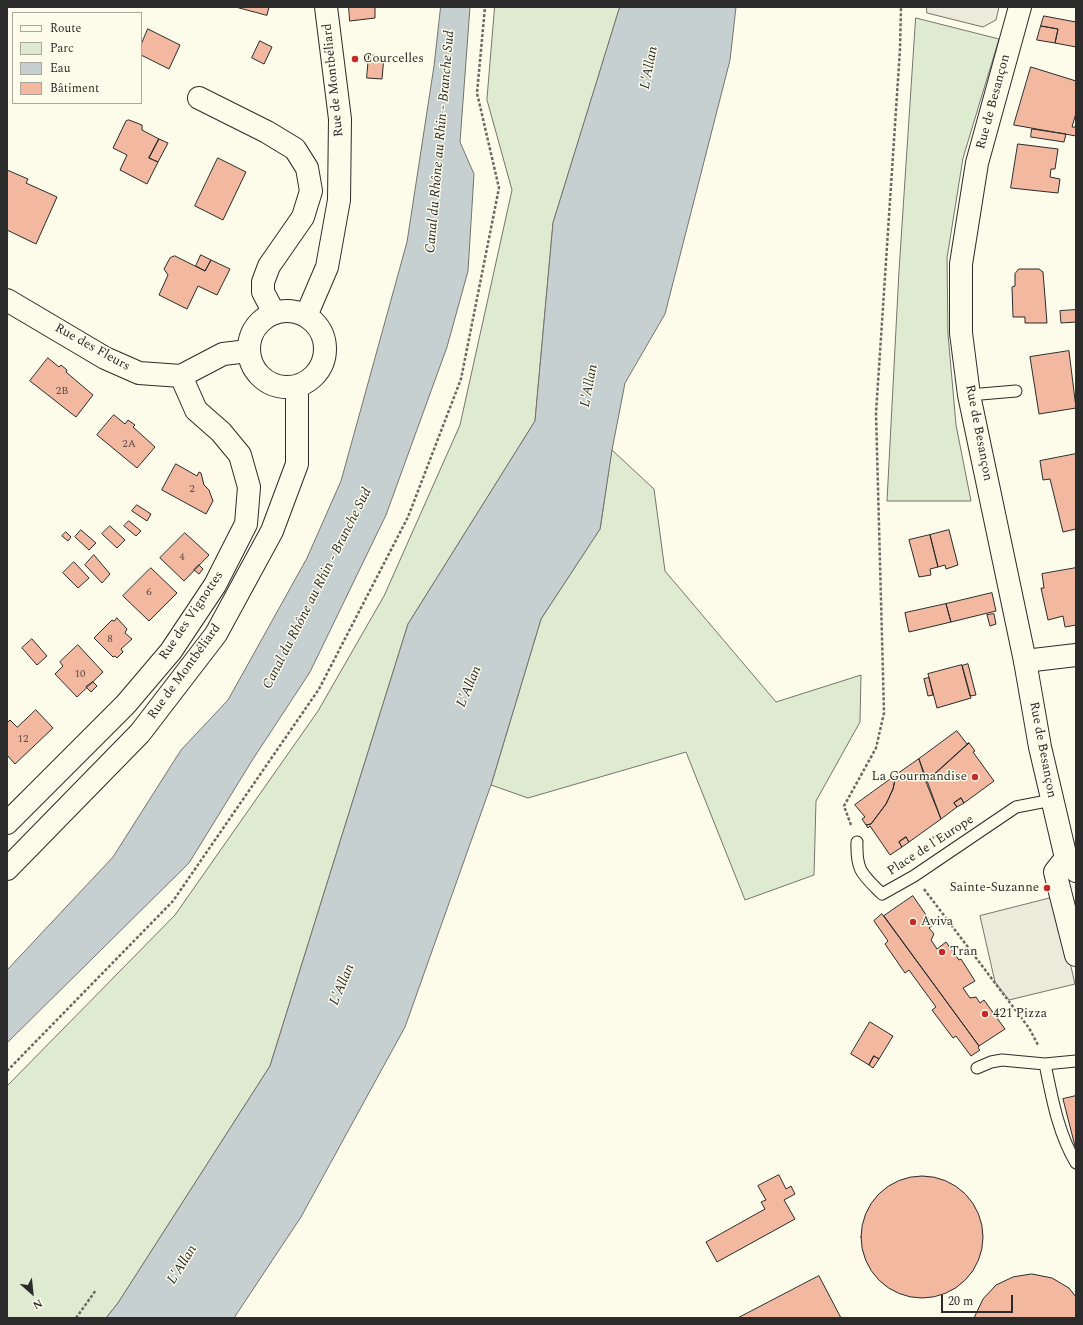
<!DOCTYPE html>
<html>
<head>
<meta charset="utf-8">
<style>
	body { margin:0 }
	#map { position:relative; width:1083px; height:1325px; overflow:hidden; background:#fdfbea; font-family:Spectral,serif }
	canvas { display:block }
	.frame { position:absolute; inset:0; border:8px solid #2b2b2b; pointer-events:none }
	.legend { position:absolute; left:12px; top:12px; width:130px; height:92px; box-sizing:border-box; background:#fdfbea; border:1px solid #a9a89e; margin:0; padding:5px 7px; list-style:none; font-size:12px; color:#2b2b2b }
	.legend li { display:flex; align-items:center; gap:8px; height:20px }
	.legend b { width:20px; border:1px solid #a9a89e }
	.north { position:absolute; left:12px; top:1273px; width:40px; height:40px; -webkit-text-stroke:3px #fdfbea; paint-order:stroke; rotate:153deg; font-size:11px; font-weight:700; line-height:16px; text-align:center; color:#2b2b2b }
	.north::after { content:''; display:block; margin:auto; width:14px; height:18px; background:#2b2b2b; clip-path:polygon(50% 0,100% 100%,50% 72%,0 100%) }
	.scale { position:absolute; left:941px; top:1295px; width:72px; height:18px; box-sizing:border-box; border:2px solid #2b2b2b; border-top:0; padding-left:5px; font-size:12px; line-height:14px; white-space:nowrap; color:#2b2b2b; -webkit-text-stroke:3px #fdfbea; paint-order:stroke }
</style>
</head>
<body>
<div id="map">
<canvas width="1083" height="1325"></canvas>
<div class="frame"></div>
<ul class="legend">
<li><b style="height:5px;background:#fdfbea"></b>Route</li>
<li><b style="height:11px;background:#deebd1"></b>Parc</li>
<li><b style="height:11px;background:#c7d0d0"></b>Eau</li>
<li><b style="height:11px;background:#f2b8a0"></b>Bâtiment</li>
</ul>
<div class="north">N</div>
<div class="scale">20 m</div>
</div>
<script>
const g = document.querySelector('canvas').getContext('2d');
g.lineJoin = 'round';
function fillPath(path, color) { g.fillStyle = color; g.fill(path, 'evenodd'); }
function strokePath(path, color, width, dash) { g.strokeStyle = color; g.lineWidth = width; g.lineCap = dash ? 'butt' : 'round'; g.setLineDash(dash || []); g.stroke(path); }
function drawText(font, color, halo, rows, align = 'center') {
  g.font = font + ' Spectral,serif'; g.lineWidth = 3; g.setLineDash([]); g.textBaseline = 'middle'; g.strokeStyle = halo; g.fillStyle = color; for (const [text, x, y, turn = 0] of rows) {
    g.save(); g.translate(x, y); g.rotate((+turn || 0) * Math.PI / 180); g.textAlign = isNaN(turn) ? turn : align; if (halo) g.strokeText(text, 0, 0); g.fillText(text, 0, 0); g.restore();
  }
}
const green = new Path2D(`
	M495,7H620L553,223L535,421L408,624L270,1066L118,1303L106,1318H7V1086L175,915L318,711L384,596L460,425L512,190L487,100Z
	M916,18L999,39L963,158L947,258L948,334L956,425L971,501H887L899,271Z
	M612,450L654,489L665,571L776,702L861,675L860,722L816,801L814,875L745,900L686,752L528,798L491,785L541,619L600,529Z`);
fillPath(green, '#deebd1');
strokePath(green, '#74746e', 1);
const parking = new Path2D(`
	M927,7H999L996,20L983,27L927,13Z
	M1055,897L1075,984L1009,1000L995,982L980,916Z`);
fillPath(parking, '#eceadb');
strokePath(parking, '#74746e', 1);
const water = new Path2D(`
	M441,7H470L460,142L474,174L468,271L447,347L386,515L310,672L253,759L189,863L7,1043V970L113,857L181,750L228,700L307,558L341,481L407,242L434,66Z
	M620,7H736L730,60L665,314L625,383L612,450L600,529L541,619L491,785L405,1027L301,1217L234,1318H106L118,1303L270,1066L408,624L535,421L553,223Z`);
fillPath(water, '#c7d0d0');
strokePath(water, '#74746e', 1);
const building = new Path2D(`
	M236,7H269L267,15Z
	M349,7H375V18L350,21Z
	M1044,16L1076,22V47L1055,43L1058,29L1041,26Z
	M1041,26L1058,29L1055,43L1037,40Z
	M148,29L180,45L169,69L141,55V45Z
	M260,41L272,47L264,64L252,58Z
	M369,55L384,56L382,79L367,78Z
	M1031,67L1076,81V113L1072,127H1076V136L1014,125Z
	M129,120L142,125V130L159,139L149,158L158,162L147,184L120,170L127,155L113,148L126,121Z
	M1032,129L1066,134L1064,142L1031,137Z
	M159,139L168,143L158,162L149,158Z
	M1018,144L1058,149L1055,169H1051L1050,177L1060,179L1058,193L1011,188Z
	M218,158L246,172L223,220L195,206Z
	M7,170L28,179L26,183L57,197L36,244L7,230Z
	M201,255L211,260L205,271L196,266Z
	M175,256L205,271L211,260L230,269L217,295L198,286L187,309L159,295L168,275L164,269L170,258Z
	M1019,269H1039L1043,272L1047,323H1025V317H1013L1012,287L1015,286V274Z
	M1076,310V322L1061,323L1060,311Z
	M1069,351L1076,408L1039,414L1030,357Z
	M48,358L59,367L61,365L67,370L66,372L93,395L76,417L30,381Z
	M114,415L125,424L128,420L135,425L133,427L155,447L137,468L97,435Z
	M1076,454V529L1063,532L1050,479L1043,480L1040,461Z
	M176,464L197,476L199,472L201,473L204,485L209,490L213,501L206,514L162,490Z
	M137,505L151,514L147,521L132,511Z
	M129,521L141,531L136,536L124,526Z
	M110,526L125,540L117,548L102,534Z
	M81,530L96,543L89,550L75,537Z
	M949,530L958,565L946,569L945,565L938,567L930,535Z
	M66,532L71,537L68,541L62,536Z
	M185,533L209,555L184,581L160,558Z
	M930,535L938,567L930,569L931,575L919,577L909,540Z
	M94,555L110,574L102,583L85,565Z
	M74,562L89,578L78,588L63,573Z
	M199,565L203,569L199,574L194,570Z
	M151,568L177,593L149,621L123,596Z
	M1076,568V625L1065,627L1063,616L1048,620L1041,588H1044L1042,574Z
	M992,593L996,611L951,622L946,604Z
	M946,604L951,622L909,632L905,613Z
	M994,614L996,624L990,626L987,615Z
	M117,618L127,629L125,633L132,639L121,649L123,652L117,658L115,656L113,657L94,638L112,620L114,621Z
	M32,639L47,656L37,665L22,648Z
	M78,645L103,672L77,697L55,674L63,666L60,662Z
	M968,664L976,695L970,696L962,666Z
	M962,665L971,698L937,708L928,674Z
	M929,678L933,695L928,696L924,679Z
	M93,682L97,686L91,692L86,687Z
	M36,710L53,728L15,764L7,755V723L10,720L17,727Z
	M957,731L967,744L969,743L926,782L919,759Z
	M969,743L975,751L973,752L994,781L964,803L961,798L954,803L957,807L941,819L926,782Z
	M919,759L941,819L909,842L906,837L899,842L902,847L890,855L870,826L868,828L866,825L871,824L886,804L893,789L896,775Z
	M896,775L893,789L886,804L871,824L866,825L862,819L865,817L855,805Z
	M961,798L964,803L957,807L954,803Z
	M906,837L909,842L902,847L899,842Z
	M913,896L933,925L929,928L934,934L931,940L937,949L946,942L959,960L961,959L975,981L963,988L970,998L976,997L980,1003L984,1000L1005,1029L979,1046L884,916Z
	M882,914L979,1046L978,1048L980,1050L971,1056L956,1036L953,1038L932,1010L936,1007L909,970L905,973L885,944L888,941L874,921Z
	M870,1022L893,1036L879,1059L874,1056L869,1065L851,1054Z
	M874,1056L879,1059L873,1068L869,1065Z
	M1076,1096V1150L1063,1099Z
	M779,1175L786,1189L791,1186L795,1194L784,1200L795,1219L717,1262L706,1242L765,1209L761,1202L766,1200L758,1186Z
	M861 1237a61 61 0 1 1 122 0a61 61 0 1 1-122 0Z
	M1032,1274L1052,1278L1069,1288L1076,1297V1318H974L983,1299L996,1285L1013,1277Z
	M819,1276L841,1318H738Z`);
fillPath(building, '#f2b8a0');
strokePath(building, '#2b2b2b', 1);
const service = new Path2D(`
	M969,395L1016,391
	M857,842C856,871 862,874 882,894L914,876L1016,807L1052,800
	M1045,1064C1052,1098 1058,1133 1076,1163
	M977,1068L991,1062L1002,1060L1045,1064L1076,1061`);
const minor = new Path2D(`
	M199,98L267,132L295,149L307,168L311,191L303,217L269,266L263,282V292L274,313
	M7,300L105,358L139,373L181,376L223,354L248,351
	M1025,661L1076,655
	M7,823L126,704L171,651L215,585L246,524L249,487L240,455L221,432L196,410L181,376`);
const secondary = new Path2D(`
	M1020,7L977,163L961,264V333L969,395L1025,661L1040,747L1066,858L1076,871
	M249 349a38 38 0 1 1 76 0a38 38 0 1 1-76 0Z
	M306,316L327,267L339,200L340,119L326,7
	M1066,858L1055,872L1076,955
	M7,869L140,733L216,634L272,531L297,464V387`);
strokePath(service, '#2b2b2b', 13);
strokePath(minor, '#2b2b2b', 24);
strokePath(secondary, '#2b2b2b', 24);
strokePath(new Path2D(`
	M851,825L844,806L876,748L884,713L876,413L900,49L901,7
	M924,889L1029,1028L1038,1045
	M7,1071L173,901L319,689L408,517L461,379L499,188L477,93L485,7
	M76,1318L96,1290`), '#6a6964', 2.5, [3, 2]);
strokePath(service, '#fdfbea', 11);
strokePath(minor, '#fdfbea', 22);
strokePath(secondary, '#fdfbea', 22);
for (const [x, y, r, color] of [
	[355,59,4,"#c62828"],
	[975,777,4,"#c62828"],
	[1047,888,4,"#c62828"],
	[913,922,4,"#c62828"],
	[942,952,4,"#c62828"],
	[985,1014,4,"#c62828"]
]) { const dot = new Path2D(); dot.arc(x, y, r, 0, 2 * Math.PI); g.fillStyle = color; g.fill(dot); strokePath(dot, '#fdfbea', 1.5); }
drawText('11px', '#5d4e48', null, [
	["2B",62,392],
	["2A",129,445],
	["2",192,490],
	["4",182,558],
	["6",149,593],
	["8",110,640],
	["10",80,675],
	["12",23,740]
]);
drawText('13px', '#2b2b2b', '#fdfbea', [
	["Courcelles",363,59],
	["La Gourmandise",967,777,"right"],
	["Sainte-Suzanne",1039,888,"right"],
	["Aviva",921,922],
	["Tran",950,952],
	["421 Pizza",993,1014]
], 'left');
drawText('13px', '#2b2b2b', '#fdfbea', [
	["Rue de Montbéliard",334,80,-96],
	["Rue de Besançon",994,102,-75],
	["Rue des Fleurs",92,348,29],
	["Rue de Besançon",978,433,79],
	["Rue des Vignottes",192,616,-56],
	["Rue de Montbéliard",185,672,-54],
	["Rue de Besançon",1042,750,79],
	["Place de l'Europe",931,846,-33]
]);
drawText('italic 14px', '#2b2b2b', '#fdfbea', [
	["L'Allan",650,68,-79],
	["Canal du Rhône au Rhin - Branche Sud",441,142,-85],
	["L'Allan",590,386,-79],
	["Canal du Rhône au Rhin - Branche Sud",318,589,-63],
	["L'Allan",470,687,-67],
	["L'Allan",343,985,-67],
	["L'Allan",183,1265,-58]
]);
</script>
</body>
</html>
